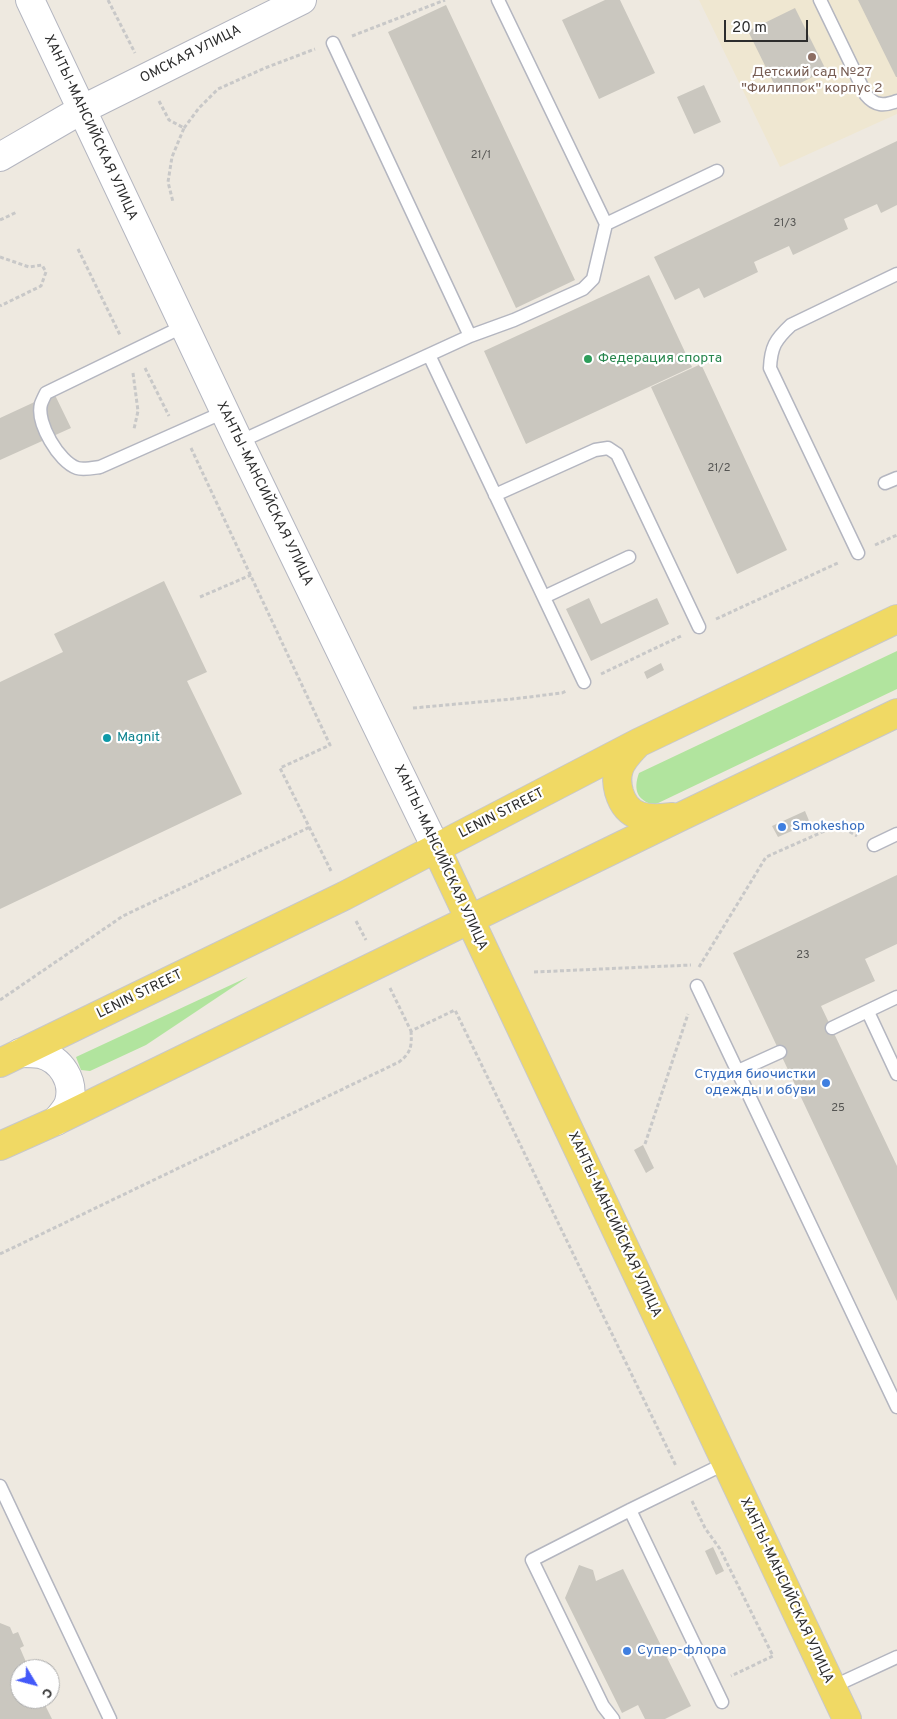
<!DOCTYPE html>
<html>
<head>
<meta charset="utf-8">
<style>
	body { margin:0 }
	#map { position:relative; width:897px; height:1719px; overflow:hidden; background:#eee9e0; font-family:Overpass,sans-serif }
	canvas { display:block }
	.north { position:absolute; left:10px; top:1659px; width:50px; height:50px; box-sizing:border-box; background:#fff; border:1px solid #ababab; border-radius:50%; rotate:127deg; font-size:14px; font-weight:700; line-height:20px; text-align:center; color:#2d2d2d }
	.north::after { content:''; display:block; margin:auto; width:18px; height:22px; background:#4359f9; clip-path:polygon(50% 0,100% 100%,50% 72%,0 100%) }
	.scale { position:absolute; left:724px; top:20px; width:84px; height:22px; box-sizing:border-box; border:2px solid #2d2d2d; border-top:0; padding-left:6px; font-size:15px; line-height:18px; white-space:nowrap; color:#2d2d2d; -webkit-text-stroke:4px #fff; paint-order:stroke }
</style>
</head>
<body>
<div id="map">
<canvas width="897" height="1719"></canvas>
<div class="north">С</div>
<div class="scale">20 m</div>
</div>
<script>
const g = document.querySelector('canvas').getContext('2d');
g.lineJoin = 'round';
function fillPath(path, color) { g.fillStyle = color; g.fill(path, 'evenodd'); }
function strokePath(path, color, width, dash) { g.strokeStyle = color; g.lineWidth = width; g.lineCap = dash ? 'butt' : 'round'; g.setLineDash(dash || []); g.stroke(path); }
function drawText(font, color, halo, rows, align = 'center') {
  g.font = font + ' Overpass,sans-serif'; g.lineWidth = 4.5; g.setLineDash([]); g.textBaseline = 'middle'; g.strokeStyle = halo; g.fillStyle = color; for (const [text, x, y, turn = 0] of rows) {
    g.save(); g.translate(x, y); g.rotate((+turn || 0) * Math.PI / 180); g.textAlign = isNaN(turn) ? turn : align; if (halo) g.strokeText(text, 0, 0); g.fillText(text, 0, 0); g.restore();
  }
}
fillPath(new Path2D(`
	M699,0H897V114L780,167Z`), '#efe7d1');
fillPath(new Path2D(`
	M897,651V689L654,805C637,800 633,790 639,773Z
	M248,977L146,1045L90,1071L81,1070L76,1057Z`), '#b1e49e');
fillPath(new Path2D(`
	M605,0H620L655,73L599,99L562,20Z
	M858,0H897V77H896Z
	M446,5L575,280L516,308L388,32Z
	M795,8L826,70L779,94L748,31Z
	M704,85L721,122L694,134L677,97Z
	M897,141V205L881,213L877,204L844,219L848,229L793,255L789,246L754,262L758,272L704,298L699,288L675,300L654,257Z
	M649,275L692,367L526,444L484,351Z
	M701,364L787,550L737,574L651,387Z
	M54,393L71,428L0,460V418Z
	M164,581L207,672L187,681L242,794L0,909V682L63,652L54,634Z
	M589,598L601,624L657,598L669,624L591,661L566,609Z
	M661,663L664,670L647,679L644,672Z
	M805,811L810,823L778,837L772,826Z
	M897,875V944L865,959L875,981L821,1006L897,1166V1301L733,953Z
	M643,1145L654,1168L646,1173L634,1150Z
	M713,1547L724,1571L716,1575L705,1551Z
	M579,1565L593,1570L596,1581L623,1569L691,1706L665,1719H645L638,1705L622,1713L565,1598Z
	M0,1623L10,1627L13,1634L18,1632L24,1646L20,1648L29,1669H20V1699H42L52,1719H0Z`), '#cac7bf');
const lane = new Path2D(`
	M820,0L866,95C875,106 884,106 897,101
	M333,43L470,336
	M606,224L717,171
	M184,326L46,393C44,397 42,401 41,404C36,423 59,462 77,468C83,470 93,468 100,467L224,412
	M429,355L584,682
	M239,442L470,336L514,320L583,289L593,279L606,224L498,0
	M885,483L897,478
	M495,495L595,450L608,448L617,454L699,627
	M858,553L770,368C771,347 775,340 791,325L897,274
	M544,597L629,557
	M874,845L897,834
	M697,986L897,1407
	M868,1012L897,1074
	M832,1028L897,997
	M738,1071L780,1052
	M0,1486L110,1719
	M630,1510L722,1702
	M832,1687L897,1657
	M613,1719L603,1706L532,1560L630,1510L726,1463`);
const secondary = new Path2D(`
	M30,0L239,442L436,848
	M0,157L81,110L302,0
	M20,1053C27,1053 34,1053 40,1054C61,1059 75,1081 69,1102C67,1109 61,1115 56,1121`);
const primary = new Path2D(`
	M637,744C630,752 622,759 619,769C616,778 617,784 619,792C627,820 649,820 673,817
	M436,848L847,1719
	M0,1063L344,896L638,743L897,619
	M0,1146L56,1121L680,817L897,713`);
strokePath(lane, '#b4b6c0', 15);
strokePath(secondary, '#b4b6c0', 30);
strokePath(primary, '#c8c8c8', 30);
strokePath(new Path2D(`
	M108,0L135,53
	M352,36L445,0
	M159,101L169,120L184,128L172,157L168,182L173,202
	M184,128L199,108L218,89L265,68L315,49
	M0,220L17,212
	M78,249L120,335
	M0,257L29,267L42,265L46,272L41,286L0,306
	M145,368L169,416
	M133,373L138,411L134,429
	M191,448L330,745L280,768L331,871
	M875,545L897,535
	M200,597L251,575
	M716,619L840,562
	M601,674L681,636
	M413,708L512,699L562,693L566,691
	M356,921L366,940
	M699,967L766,857L838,825L857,836
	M534,972L691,965
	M390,988L411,1031L455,1010L676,1466
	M0,1000L123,916L310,827
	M645,1144L688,1014
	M0,1254L399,1062C411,1053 412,1046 411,1031
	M692,1501L705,1528L720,1549L773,1656L731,1676`), '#c8c8c8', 3, [4, 2.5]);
strokePath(lane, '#fff', 12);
strokePath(secondary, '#fff', 28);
strokePath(primary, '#f0d964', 28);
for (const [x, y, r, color] of [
	[812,57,5,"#8d6e63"],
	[588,359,5,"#2e9e5b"],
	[107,738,5,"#0f9aa8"],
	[782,827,5,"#3f7fe0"],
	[826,1083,5,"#3f7fe0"],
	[627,1651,5,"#3f7fe0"]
]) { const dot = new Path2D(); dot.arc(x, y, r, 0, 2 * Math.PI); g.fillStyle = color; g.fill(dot); strokePath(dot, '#fff', 2); }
drawText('11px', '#545452', null, [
	["21/1",481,156],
	["21/3",785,224],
	["21/2",719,469],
	["23",803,956],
	["25",838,1109]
]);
drawText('14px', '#2d2d2d', '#fff', [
	["ОМСКАЯ УЛИЦА",191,55,-27],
	["ХАНТЫ-МАНСИЙСКАЯ УЛИЦА",90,128,65],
	["ХАНТЫ-МАНСИЙСКАЯ УЛИЦА",264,494,64],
	["LENIN STREET",502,814,-27],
	["ХАНТЫ-МАНСИЙСКАЯ УЛИЦА",440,858,65],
	["LENIN STREET",140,995,-26],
	["ХАНТЫ-МАНСИЙСКАЯ УЛИЦА",614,1225,65],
	["ХАНТЫ-МАНСИЙСКАЯ УЛИЦА",786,1591,65]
]);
drawText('14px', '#785e54', '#fff', [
	["Детский сад №27",812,73],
	["\"Филиппок\" корпус 2",812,89]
]);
drawText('14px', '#27864d', '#fff', [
	["Федерация спорта",598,359]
], 'left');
drawText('14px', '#0d838f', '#fff', [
	["Magnit",117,738]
], 'left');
drawText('14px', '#366cbe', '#fff', [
	["Smokeshop",792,827],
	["Студия биочистки",816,1075,"right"],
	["одежды и обуви",816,1091,"right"],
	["Супер-флора",637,1651]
], 'left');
</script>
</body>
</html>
